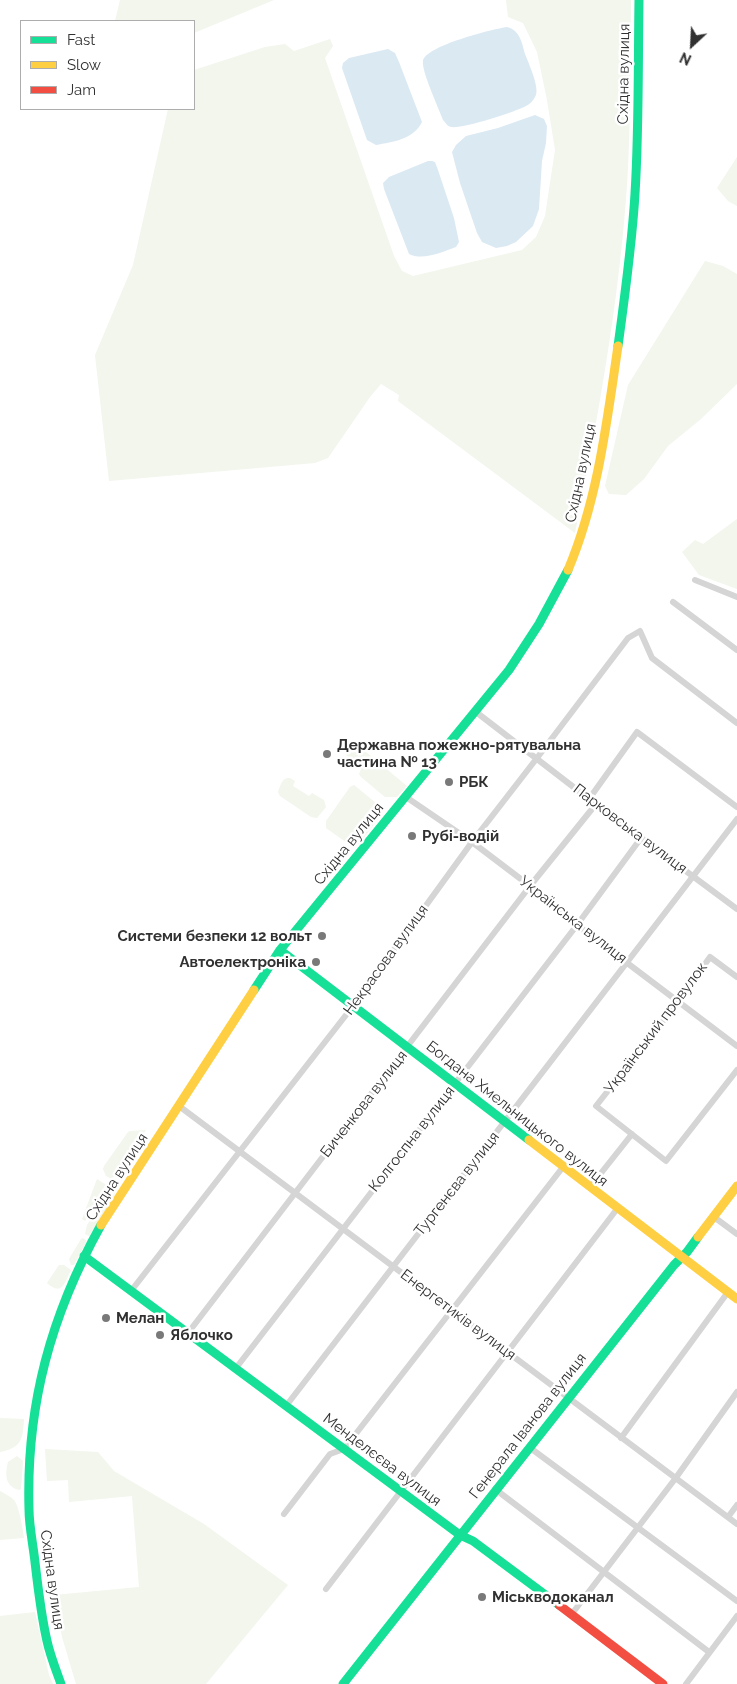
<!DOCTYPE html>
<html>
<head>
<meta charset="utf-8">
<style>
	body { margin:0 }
	#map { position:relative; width:737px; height:1684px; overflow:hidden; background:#fff; font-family:Raleway,sans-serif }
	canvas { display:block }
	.legend { position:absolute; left:20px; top:20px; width:175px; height:90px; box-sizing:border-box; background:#fff; border:1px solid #adadad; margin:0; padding:6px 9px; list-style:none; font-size:15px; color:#313131 }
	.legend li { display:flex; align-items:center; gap:10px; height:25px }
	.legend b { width:25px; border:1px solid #adadad }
	.north { position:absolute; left:667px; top:20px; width:50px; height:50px; -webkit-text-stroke:4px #fff; paint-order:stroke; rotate:205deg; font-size:14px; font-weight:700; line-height:20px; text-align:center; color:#313131 }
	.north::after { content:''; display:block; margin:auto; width:18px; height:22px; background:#313131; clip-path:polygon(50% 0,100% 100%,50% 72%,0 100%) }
</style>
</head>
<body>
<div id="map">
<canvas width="737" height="1684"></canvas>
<ul class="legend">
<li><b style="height:6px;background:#16e098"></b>Fast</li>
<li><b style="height:6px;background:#ffcf43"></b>Slow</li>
<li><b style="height:6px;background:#f24e42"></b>Jam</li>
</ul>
<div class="north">N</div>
</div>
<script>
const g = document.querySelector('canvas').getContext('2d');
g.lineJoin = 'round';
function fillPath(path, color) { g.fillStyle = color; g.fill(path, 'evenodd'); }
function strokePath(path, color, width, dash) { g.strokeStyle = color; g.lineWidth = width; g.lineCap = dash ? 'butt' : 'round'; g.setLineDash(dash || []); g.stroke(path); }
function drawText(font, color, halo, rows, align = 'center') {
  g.font = font + ' Raleway,sans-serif'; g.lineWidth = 5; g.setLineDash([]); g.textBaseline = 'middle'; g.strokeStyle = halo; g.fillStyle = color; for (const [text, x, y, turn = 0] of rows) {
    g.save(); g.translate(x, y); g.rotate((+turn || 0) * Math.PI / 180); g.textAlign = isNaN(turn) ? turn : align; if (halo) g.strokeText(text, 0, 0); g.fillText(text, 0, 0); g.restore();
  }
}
fillPath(new Path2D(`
	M120,0H274L194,33V21H115Z
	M506,0H631C630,62 631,124 627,185C619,302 598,418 575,533L398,401L399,395L381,384L370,397L328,458L315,463L109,481L95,355L133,265L168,109H194V70L265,47L285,44L294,51L330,39L333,46L325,58L394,256L402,271L413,276L522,250L536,237L545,216L555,150L547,100L537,52L523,23L508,17Z
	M737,157V206L728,201L717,188Z
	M705,261L723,266L737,274V384L701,419L668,446L644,479L626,495L609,494L605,486L628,385Z
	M737,519V589L699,575L682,552L695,540L703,544Z
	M354,742L407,786L397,797H385L361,777L359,774L362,767L346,755Z
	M287,778H290L295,781L293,786L309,796L312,793L324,800L326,807L317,818L311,817L280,796L278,792C280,787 281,780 287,778Z
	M354,785L381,807L382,814L359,844L350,845L326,828V821L350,787Z
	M146,1130L112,1179L106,1176L103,1169L104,1166L128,1132L130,1131Z
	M97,1179L108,1186L85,1221L82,1219Z
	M111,1189L115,1193L113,1199L89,1236L85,1234L87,1225Z
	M83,1238L87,1241L74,1265H71L69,1259L81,1239Z
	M59,1265H64L71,1270C65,1282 62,1297 47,1283Z
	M0,1418L24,1419C23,1440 21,1448 0,1452Z
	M45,1449L98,1452L114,1471L204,1524L288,1585L206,1684H76L62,1637L54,1595L139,1587L132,1496L69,1502L68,1480L47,1481Z
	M17,1456L23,1461L21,1489L19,1490C5,1486 5,1475 8,1462Z
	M0,1491C5,1494 10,1496 14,1500C19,1506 23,1530 24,1538L0,1540Z
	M35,1612L49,1675L53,1684H0V1616Z`), '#f2f6ed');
fillPath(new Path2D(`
	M507,27C520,30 522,43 525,54C529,64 539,86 536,95C534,100 530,104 526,106C515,112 462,129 451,127C447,126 446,123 443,120C439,109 421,70 423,61C425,46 493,29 507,27Z
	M388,49L395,53L399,62L422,122C414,139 393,142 376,145L367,140L342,68L343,63L349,58Z
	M535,115L544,119L547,126L546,143L542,161L539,209L533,226L516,242L507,246L496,248L482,242L477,233L460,183L452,152L456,145L466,136L498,128Z
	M428,161H432L435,162L438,170L454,218L459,242L456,247C442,252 423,261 409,254L384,189L383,183L389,177Z`), '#dbe9f3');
strokePath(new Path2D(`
	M695,580L737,597
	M673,602L737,650
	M476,712L589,799L737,909
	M406,797L472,842L530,886L577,925L737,1046
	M589,799L637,732L737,807
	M737,977L710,957L678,1002L596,1106L666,1161L737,1070
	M179,1106L737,1524
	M590,1187L632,1134
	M714,1217L737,1234
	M131,1291L353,1006L472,842L537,758L628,638L640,631L652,658L737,723
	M188,1333L530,886L596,804
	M236,1368L577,925L641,838
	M286,1406L737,819
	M621,1438L728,1292
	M529,1447L737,1601
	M495,1489L709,1652
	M284,1514L330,1454L344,1449L563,1167
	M728,1517L737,1505
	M326,1589L617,1209
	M571,1615L675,1479L737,1392
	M686,1684L737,1616`), '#d5d5d5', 6);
strokePath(new Path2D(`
	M618,346C625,295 632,245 635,194C639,130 638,65 639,0
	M280,950L529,1140
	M254,990L280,950L509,670L539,624L568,570
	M84,1256L460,1535L473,1541L559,1605
	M61,1684C56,1670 50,1655 47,1641C41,1615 38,1588 35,1562C33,1544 29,1526 29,1509C26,1405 51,1315 101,1225
	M343,1684L674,1265L687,1252L698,1237`), '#16e098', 9);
strokePath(new Path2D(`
	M568,570C598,499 607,421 618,346
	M529,1140L737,1299
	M101,1225L254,990
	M698,1237L737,1186`), '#ffcf43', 9);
strokePath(new Path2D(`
	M559,1605L663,1684`), '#f24e42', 9);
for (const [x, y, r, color] of [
	[327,754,5,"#797979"],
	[449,782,5,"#797979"],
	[412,836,5,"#797979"],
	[322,936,5,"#797979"],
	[316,962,5,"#797979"],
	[106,1318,5,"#797979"],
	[160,1335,5,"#797979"],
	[482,1597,5,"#797979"]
]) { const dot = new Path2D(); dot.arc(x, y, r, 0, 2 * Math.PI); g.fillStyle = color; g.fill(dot); strokePath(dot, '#fff', 2); }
drawText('15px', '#313131', '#fff', [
	["Східна вулиця",624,74,-89],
	["Східна вулиця",581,473,-78],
	["Парковська вулиця",630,829,37],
	["Східна вулиця",349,844,-51],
	["Українська вулиця",573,920,38],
	["Некрасова вулиця",386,960,-54],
	["Український провулок",656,1028,-53],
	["Биченкова вулиця",364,1104,-52],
	["Богдана Хмельницького вулиця",517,1114,38],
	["Колгоспна вулиця",412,1139,-52],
	["Східна вулиця",117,1177,-57],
	["Тургенєва вулиця",457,1184,-52],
	["Енергетиків вулиця",458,1315,37],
	["Генерала Іванова вулиця",528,1426,-52],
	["Менделєєва вулиця",382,1460,37],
	["Східна вулиця",52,1580,82]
]);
drawText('bold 15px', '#313131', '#fff', [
	["Державна пожежно-рятувальна",337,745],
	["частина № 13",337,762],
	["РБК",459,782],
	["Рубі-водій",422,836],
	["Системи безпеки 12 вольт",312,936,"right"],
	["Автоелектроніка",306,962,"right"],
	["Мелан",116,1318],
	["Яблочко",170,1335],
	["Міськводоканал",492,1597]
], 'left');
</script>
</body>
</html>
